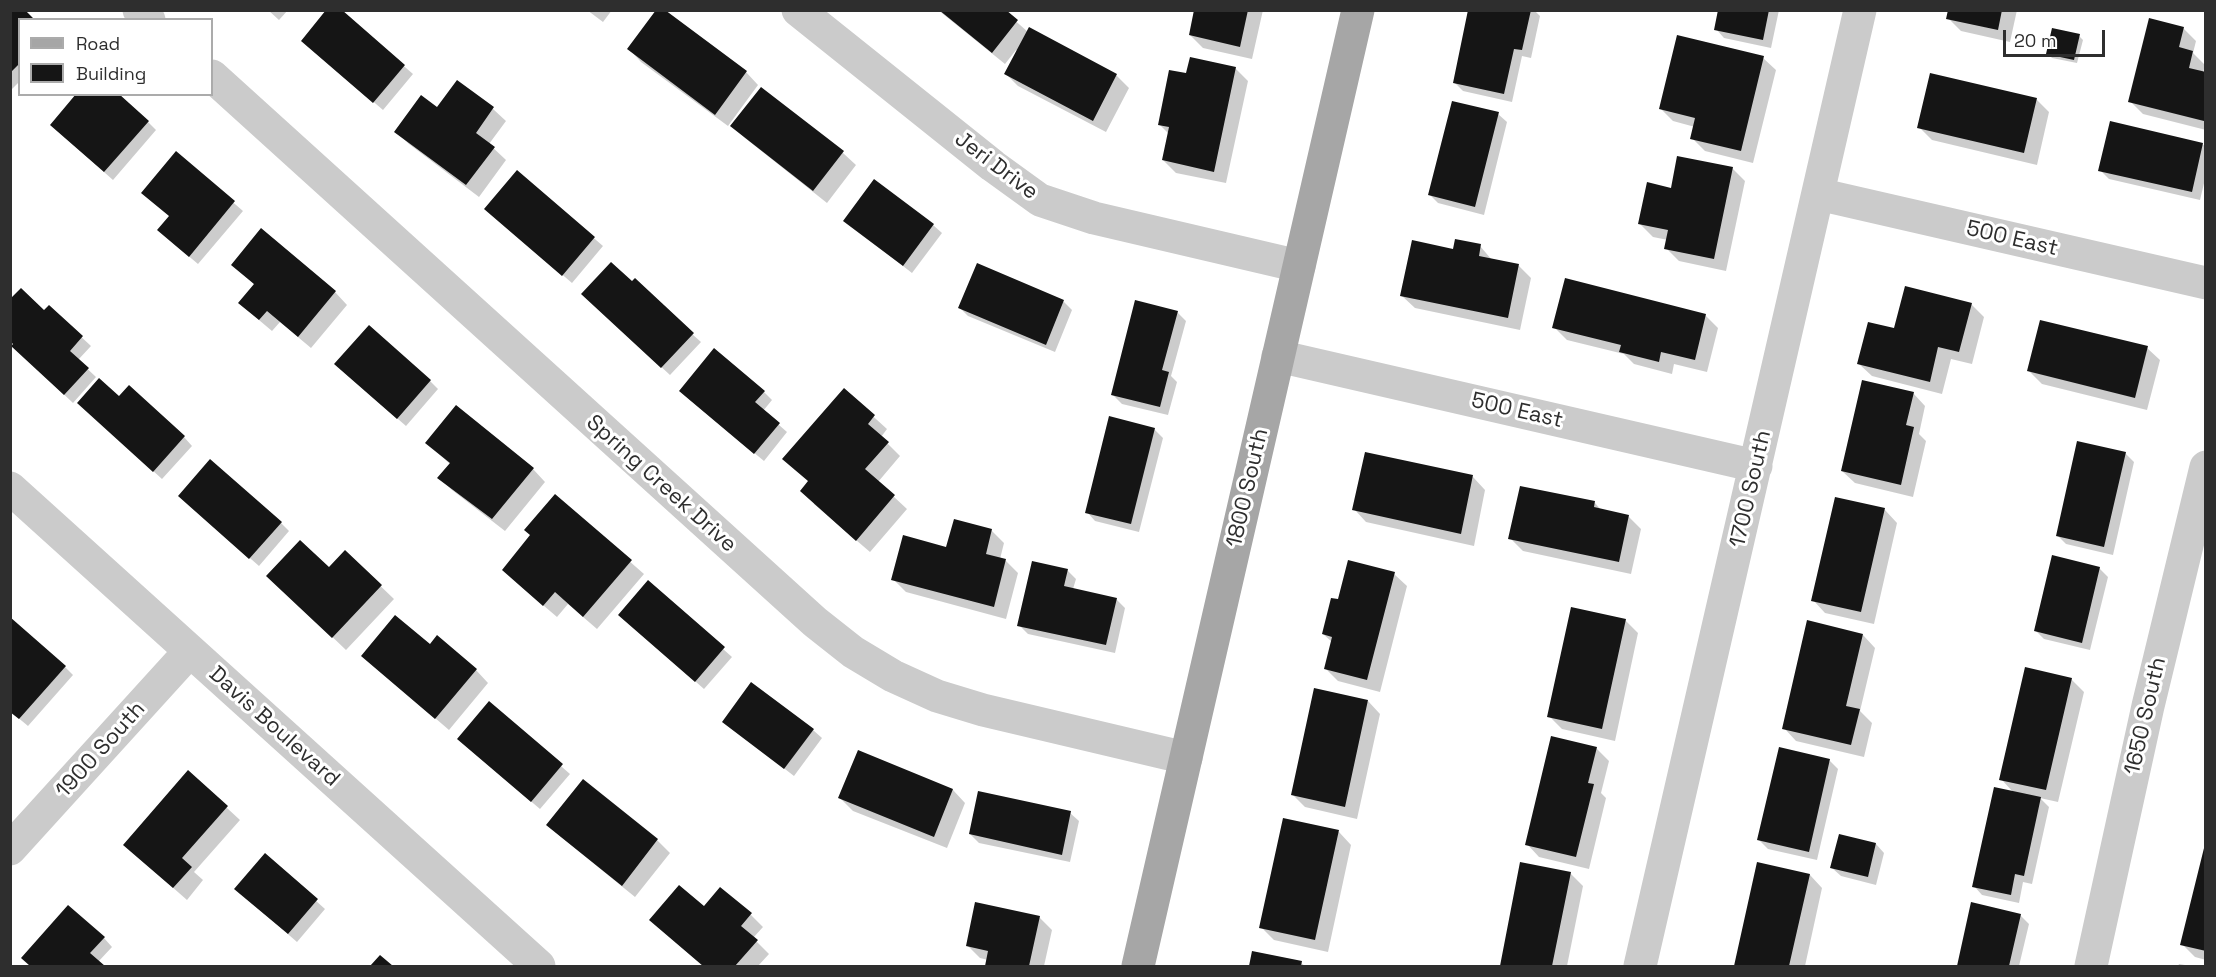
<!DOCTYPE html>
<html>
<head>
<meta charset="utf-8">
<style>
	body { margin:0 }
	#map { position:relative; width:2216px; height:977px; overflow:hidden; background:#fff; font-family:"Space Grotesk",sans-serif }
	canvas { display:block }
	.frame { position:absolute; inset:0; border:12px solid #2e2e2e; pointer-events:none }
	.legend { position:absolute; left:18px; top:18px; width:195px; height:78px; box-sizing:border-box; background:#fff; border:2px solid #ababab; margin:0; padding:8px 10px; list-style:none; font-size:18px; color:#2e2e2e }
	.legend li { display:flex; align-items:center; gap:12px; height:30px }
	.legend b { width:30px; border:2px solid #ababab }
	.scale { position:absolute; left:2003px; top:30px; width:102px; height:27px; box-sizing:border-box; border:3px solid #2e2e2e; border-top:0; padding-left:8px; font-size:18px; line-height:21px; white-space:nowrap; color:#2e2e2e; -webkit-text-stroke:4px #fff; paint-order:stroke }
</style>
</head>
<body>
<div id="map">
<canvas width="2216" height="977"></canvas>
<div class="frame"></div>
<ul class="legend">
<li><b style="height:8px;background:#a6a6a6"></b>Road</li>
<li><b style="height:16px;background:#151515"></b>Building</li>
</ul>
<div class="scale">20 m</div>
</div>
<script>
const g = document.querySelector('canvas').getContext('2d');
g.lineJoin = 'round';
function fillPath(path, color) { g.fillStyle = color; g.fill(path, 'evenodd'); }
function strokePath(path, color, width, dash) { g.strokeStyle = color; g.lineWidth = width; g.lineCap = dash ? 'butt' : 'round'; g.setLineDash(dash || []); g.stroke(path); }
function drawText(font, color, halo, rows, align = 'center') {
  g.font = font + ' "Space Grotesk",sans-serif'; g.lineWidth = 6; g.setLineDash([]); g.textBaseline = 'middle'; g.strokeStyle = halo; g.fillStyle = color; for (const [text, x, y, turn = 0] of rows) {
    g.save(); g.translate(x, y); g.rotate((+turn || 0) * Math.PI / 180); g.textAlign = isNaN(turn) ? turn : align; if (halo) g.strokeText(text, 0, 0); g.fillText(text, 0, 0); g.restore();
  }
}
fillPath(new Path2D(`
	M10,10L20,20V81L10,91Z
	M268,10H288L279,20Z
	M339,10L413,74L383,110L312,49Z
	M587,10H612L603,22Z
	M938,10H1003L1028,32L1116,75L1129,88L1106,132L1018,86L1006,74L1018,51L1016,50L1005,64Z
	M1196,10H1263L1252,59L1203,48L1190,35Z
	M1470,10H1534L1540,16L1531,58L1522,56L1512,102L1463,91L1455,83Z
	M1720,10H1779L1771,48L1724,38L1716,29Z
	M1950,10H2017L2010,42L1961,31L1948,18Z
	M2183,28L2196,41L2193,53L2205,65L2203,73L2206,74V130L2143,114L2130,101Z
	M2079,36L2083,40L2077,63L2052,58L2048,54Z
	M629,49L746,72L758,85L728,126L641,62Z
	M1763,58L1776,70L1753,163L1705,151L1692,138L1695,127L1673,121L1660,108Z
	M1235,68L1248,81L1226,183L1176,173L1163,160L1169,134L1159,124L1188,75Z
	M457,82L493,109L506,121L489,144L506,160L479,197L409,144L396,132L437,109Z
	M762,89L843,153L856,165L827,203L745,138L732,126Z
	M2036,99L2049,112L2037,165L1932,140L1919,127Z
	M1498,114L1507,122L1484,215L1438,203L1430,195Z
	M148,122L156,130L113,180L60,133Z
	M2202,144L2206,147V175L2200,200L2109,179L2100,170Z
	M176,153L243,211L198,264L167,238Z
	M1732,168L1745,181L1726,271L1679,261L1666,248L1668,240L1653,237L1640,224L1673,189Z
	M517,172L603,246L572,283L495,217Z
	M845,221L933,225L942,233L912,273Z
	M1480,246L1492,260L1519,266L1531,278L1520,330L1415,308L1402,296L1454,251Z
	M233,265L335,292L347,305L311,348L280,322L272,331L253,315L255,285Z
	M978,265L1064,302L1072,310L1055,352L968,316L959,307Z
	M591,302L692,334L701,342L670,375Z
	M1971,304L1984,317L1972,364L1951,359L1942,394L1872,376L1859,364L1895,330Z
	M49,307L91,346L78,360L96,377L73,403L21,354Z
	M1177,312L1186,321L1171,376L1177,382L1168,415L1122,404L1113,395Z
	M1705,315L1718,328L1707,372L1674,364L1672,374L1634,364L1624,354L1567,340L1554,327Z
	M2147,348L2160,360L2147,410L2042,384L2029,371Z
	M345,373L430,381L438,389L406,426Z
	M844,390L887,429L881,437L900,456L878,482L907,509L870,552L814,504L809,482Z
	M764,392L772,400L763,411L787,432L764,461L689,399Z
	M1913,393L1925,406L1919,434L1926,441L1913,497L1855,483L1842,471Z
	M87,411L184,437L192,446L162,479Z
	M1154,429L1163,438L1139,532L1095,521L1087,512Z
	M427,443L533,469L545,482L505,531L452,490L439,478L450,464Z
	M2125,453L2134,462L2113,555L2066,544L2058,536Z
	M1366,454L1473,477L1485,490L1474,546L1366,522L1354,509Z
	M555,496L644,574L597,629L568,604L557,617L516,582L531,536Z
	M1837,499L1885,510L1897,523L1874,624L1825,613L1813,600Z
	M1595,503L1602,511L1628,516L1641,529L1631,574L1523,551L1510,538Z
	M188,504L281,523L289,531L259,566Z
	M991,530L1004,543L1000,559L1006,561L1018,573L1006,619L906,592L893,579L947,549Z
	M345,552L394,599L346,650L281,588L329,569Z
	M2099,568L2108,577L2090,650L2044,639L2035,630Z
	M1067,570L1076,579L1073,589L1116,599L1125,608L1115,653L1028,634L1019,625Z
	M1394,574L1407,586L1380,692L1338,681L1325,668L1332,642L1323,634L1339,601Z
	M648,582L732,657L704,689L629,623Z
	M1625,620L1638,633L1615,741L1562,729L1549,716Z
	M1863,635L1875,648L1860,711L1872,723L1864,757L1796,741L1784,728Z
	M430,647L476,670L488,683L449,730L363,656Z
	M65,667L73,675L28,726L10,711Z
	M2071,679L2084,692L2058,802L2040,798L2049,807L2032,884L2023,882L2019,903L1982,895L1974,886L2014,793L2001,779Z
	M1368,701L1380,714L1357,819L1305,807L1293,795Z
	M489,703L570,774L540,809L467,747Z
	M724,722L813,730L822,738L794,776Z
	M1596,748L1609,761L1601,793L1606,798L1589,869L1539,857L1527,844Z
	M859,752L953,790L965,803L947,848L853,811L840,798Z
	M1830,761L1838,769L1817,860L1768,849L1759,840Z
	M188,772L240,820L194,872L203,880L187,900L138,857Z
	M583,781L657,840L670,853L635,897L561,837L548,825Z
	M1070,813L1079,821L1070,862L979,843L970,834Z
	M1284,820L1339,832L1351,845L1328,952L1274,940L1261,927Z
	M1840,836L1876,844L1884,853L1876,885L1841,876L1832,868Z
	M2206,847V960L2195,957L2182,944Z
	M265,855L325,909L297,942L245,897Z
	M1522,863L1570,873L1583,886L1567,966H1501Z
	M1758,864L1810,875L1822,888L1805,966H1736Z
	M1973,904L2020,915L2029,924L2019,966H1958Z
	M704,908L751,915L763,927L753,938L769,954L758,966H703L664,932Z
	M1039,917L1052,930L1044,966H986L988,960L980,958L967,945Z
	M104,938L112,947L98,962L103,966H31L23,958Z
	M1254,953L1301,963L1305,966H1251Z
	M2179,964L2191,966H2178Z`), '#0003');
fillPath(new Path2D(`
	M10,10H25L35,20H20V63L10,73Z
	M326,10H342L405,65L373,103L301,41Z
	M656,10H665L747,71L715,115L627,49Z
	M939,10H1006L1018,20L992,53Z
	M1194,10H1248L1240,47L1189,35Z
	M1468,10H1531L1522,50L1514,49L1504,94L1453,83Z
	M1718,10H1769L1763,40L1714,30Z
	M1948,10H2002L1998,30L1946,19Z
	M2149,18L2184,27L2179,47L2193,51L2189,68L2206,72L2204,121L2128,102Z
	M1029,27L1117,74L1093,121L1004,74Z
	M2052,28L2080,34L2074,60L2046,54Z
	M1677,35L1764,56L1741,151L1690,139L1695,118L1659,109Z
	M1190,57L1236,67L1214,172L1162,160L1169,127L1158,125L1169,70L1186,73Z
	M1930,73L2037,98L2024,153L1917,128Z
	M457,80L494,107L476,133L495,147L466,185L394,132L421,95L437,107Z
	M761,87L844,151L813,191L730,126Z
	M76,94H119L149,121L104,172L50,125Z
	M1452,101L1499,112L1475,207L1428,195Z
	M2110,121L2203,143L2192,192L2098,171Z
	M176,151L235,201L189,257L157,230L169,216L141,193Z
	M1677,156L1733,167L1714,259L1664,249L1668,230L1638,224L1647,182L1671,188Z
	M517,170L595,237L562,276L484,209Z
	M874,179L934,224L903,266L843,221Z
	M261,228L336,291L298,337L267,311L259,320L238,303L254,284L231,265Z
	M1455,239L1481,244L1479,256L1519,264L1508,318L1400,296L1412,240L1453,249Z
	M611,262L632,281L635,278L694,333L661,368L581,294Z
	M977,263L1064,300L1046,345L958,308Z
	M1565,278L1706,314L1695,360L1661,352L1659,362L1619,352L1621,345L1552,328Z
	M1905,286L1972,303L1959,352L1938,347L1930,382L1857,364L1868,322L1894,328Z
	M21,288L44,310L49,305L83,336L70,351L89,368L64,395L11,346L13,344L10,341V299Z
	M1135,300L1178,311L1162,370L1169,372L1160,407L1111,395Z
	M2040,320L2148,346L2135,398L2027,371Z
	M369,325L431,380L397,419L334,364Z
	M714,348L765,391L755,402L780,423L754,454L679,391Z
	M99,378L119,396L129,385L185,436L153,472L77,403Z
	M1862,380L1914,392L1906,425L1914,427L1901,485L1841,471Z
	M844,388L875,415L868,424L889,442L865,469L895,495L856,541L800,491L808,481L782,459Z
	M456,405L534,468L492,519L437,478L450,463L425,443Z
	M1109,416L1155,428L1131,524L1085,513Z
	M2077,441L2126,452L2104,547L2056,536Z
	M1365,452L1473,475L1461,534L1352,510Z
	M210,459L282,522L249,559L178,496Z
	M1520,486L1595,501L1594,507L1629,515L1619,562L1508,539Z
	M555,494L632,560L583,617L555,592L543,606L502,570L530,535L524,530Z
	M1835,497L1885,508L1861,612L1811,601Z
	M954,519L992,529L986,554L1006,559L994,607L891,580L903,535L946,547Z
	M300,540L329,567L345,550L382,585L332,638L266,576Z
	M2052,555L2100,567L2082,643L2034,631Z
	M1348,560L1395,572L1367,680L1324,669L1332,637L1322,634L1331,598L1338,599Z
	M1032,561L1068,569L1064,586L1117,598L1106,645L1017,626Z
	M648,580L725,647L695,682L618,615Z
	M1571,607L1626,619L1602,729L1547,717Z
	M395,615L430,644L437,635L477,669L435,719L361,656Z
	M10,617L66,666L19,719L10,712Z
	M1807,620L1863,634L1846,706L1860,709L1851,745L1782,729Z
	M2025,667L2072,678L2046,790L1999,780Z
	M751,682L814,729L784,769L722,722Z
	M1314,688L1368,700L1345,807L1291,795Z
	M489,701L563,764L531,802L457,739Z
	M1551,736L1597,747L1588,783L1594,784L1576,857L1525,845Z
	M1779,747L1830,759L1809,852L1757,840Z
	M858,750L953,789L934,837L838,798Z
	M188,770L228,806L182,858L192,867L173,888L123,845Z
	M583,779L658,839L622,886L546,825Z
	M1994,787L2041,797L2024,876L2015,874L2011,895L1972,887Z
	M978,791L1071,811L1062,855L969,834Z
	M1283,818L1339,830L1315,940L1259,928Z
	M1839,834L1876,843L1868,877L1830,868Z
	M2205,844H2206V951L2180,945Z
	M265,853L318,899L288,934L234,889Z
	M1520,862L1571,872L1552,966H1500Z
	M1757,862L1810,874L1789,966H1734Z
	M679,885L704,906L720,887L752,913L741,926L758,940L735,966H703L649,920Z
	M975,902L1040,916L1029,966H985L988,951L966,946Z
	M1971,902L2021,914L2009,966H1957Z
	M68,905L105,937L90,953L105,966H30L21,958Z
	M1252,951L1302,961L1301,966H1249Z
	M380,955L393,966H370Z`), '#151515');
strokePath(new Path2D(`
	M139,10L149,20
	M798,10L993,166L1040,200L1094,218L1299,266
	M212,76L815,622L853,652L893,676L937,696L983,710L1186,758
	M1818,194L2206,283
	M1278,356L1756,466
	M10,488L539,966
	M10,849L190,651
	M1640,966L1860,10
	M2091,966L2148,706L2206,467`), '#cbcbcb', 33);
strokePath(new Path2D(`
	M1138,966L1358,10`), '#a6a6a6', 33);
drawText('22px', '#2e2e2e', '#fff', [
	["Jeri Drive",996,166,37],
	["500 East",2012,239,13],
	["500 East",1517,411,13],
	["Spring Creek Drive",661,484,42],
	["1800 South",1248,488,-77],
	["1700 South",1751,489,-77],
	["1650 South",2146,716,-77],
	["Davis Boulevard",274,727,42],
	["1900 South",101,750,-48]
]);
</script>
</body>
</html>
